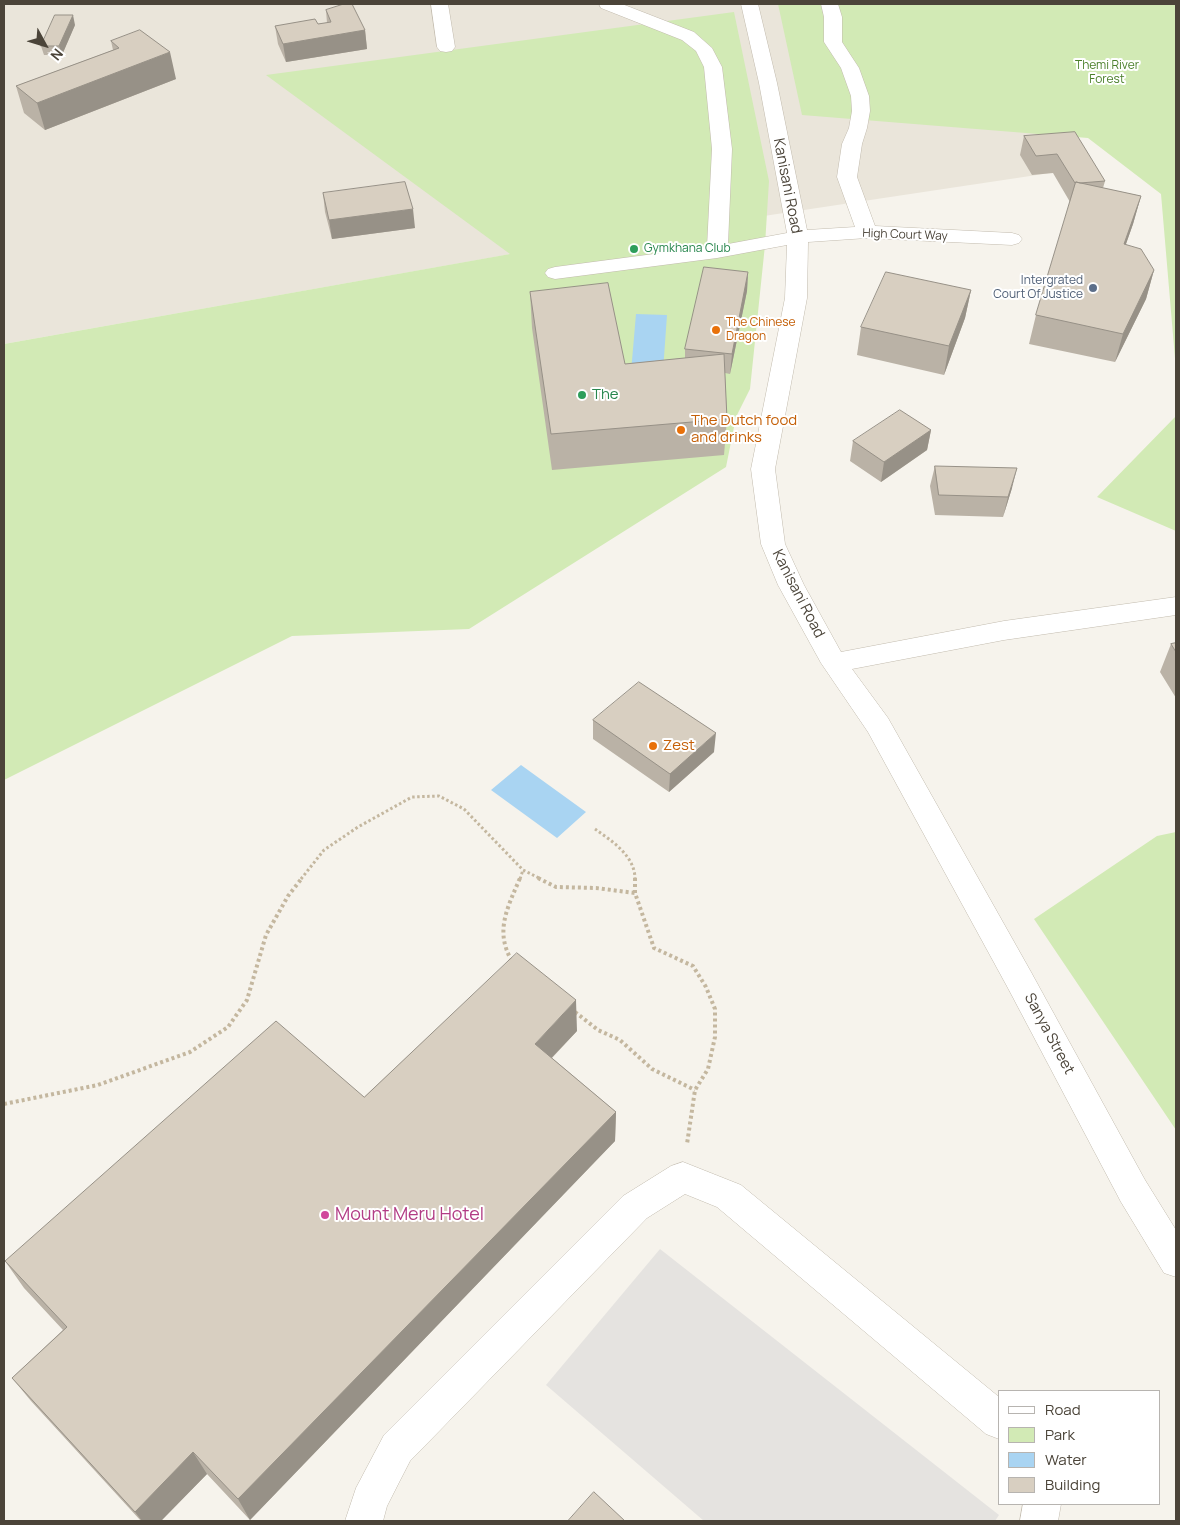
<!DOCTYPE html>
<html>
<head>
<meta charset="utf-8">
<style>
	body { margin:0 }
	#map { position:relative; width:1180px; height:1525px; overflow:hidden; background:#f6f3ec; font-family:Manrope,sans-serif }
	canvas { display:block }
	.frame { position:absolute; inset:0; border:5px solid #4b4439; pointer-events:none }
	.legend { position:absolute; left:998px; top:1390px; width:162px; height:115px; box-sizing:border-box; background:#fff; border:1px solid #b7b4b0; margin:0; padding:6px 9px; list-style:none; font-size:15px; color:#4b4439 }
	.legend li { display:flex; align-items:center; gap:10px; height:25px }
	.legend b { width:25px; border:1px solid #b7b4b0 }
	.north { position:absolute; left:20px; top:20px; width:50px; height:50px; -webkit-text-stroke:4px #fff; paint-order:stroke; rotate:129deg; font-size:14px; font-weight:700; line-height:20px; text-align:center; color:#4b4439 }
	.north::after { content:''; display:block; margin:auto; width:18px; height:22px; background:#4b4439; clip-path:polygon(50% 0,100% 100%,50% 72%,0 100%) }
</style>
</head>
<body>
<div id="map">
<canvas width="1180" height="1525"></canvas>
<div class="frame"></div>
<ul class="legend">
<li><b style="height:6px;background:#fff"></b>Road</li>
<li><b style="height:14px;background:#d2eab5"></b>Park</li>
<li><b style="height:14px;background:#a9d4f2"></b>Water</li>
<li><b style="height:14px;background:#d8cfc1"></b>Building</li>
</ul>
<div class="north">N</div>
</div>
<script>
const g = document.querySelector('canvas').getContext('2d');
g.lineJoin = 'round';
function fillPath(path, color) { g.fillStyle = color; g.fill(path, 'evenodd'); }
function strokePath(path, color, width, dash) { g.strokeStyle = color; g.lineWidth = width; g.lineCap = dash ? 'butt' : 'round'; g.setLineDash(dash || []); g.stroke(path); }
function drawText(font, color, halo, rows, align = 'center') {
  g.font = font + ' Manrope,sans-serif'; g.lineWidth = 4; g.setLineDash([]); g.textBaseline = 'middle'; g.strokeStyle = halo; g.fillStyle = color; for (const [text, x, y, turn = 0] of rows) {
    g.save(); g.translate(x, y); g.rotate((+turn || 0) * Math.PI / 180); g.textAlign = isNaN(turn) ? turn : align; if (halo) g.strokeText(text, 0, 0); g.fillText(text, 0, 0); g.restore();
  }
}
fillPath(new Path2D(`
	M4,4H1007L1070,170L511,254L4,344Z`), '#eae5da');
fillPath(new Path2D(`
	M778,4H1176V370L1161,194L1088,138L802,115Z
	M734,12L769,181L765,245L750,389L736,417L726,467L469,629L292,636L4,780V344L510,254L266,75Z
	M1176,416V531L1097,497Z
	M1176,832V1130L1034,919L1157,836Z`), '#d2eab5');
fillPath(new Path2D(`
	M660,1249L999,1515L995,1521H704L546,1385Z`), '#e5e3e0');
fillPath(new Path2D(`
	M636,314L667,315L662,385L630,384Z
	M521,765L586,812L557,838L491,790Z`), '#a9d4f2');
const minor = new Path2D(`
	M431,4H448L455,47L452,51L446,52L440,51L437,47Z
	M599,4H622L694,32L712,48L722,67L732,149L728,244L787,233L759,83L741,4H758L777,83L807,230L855,227L837,177L842,144L849,128L852,111L851,96L841,68L824,42V17L821,4H838L842,17V42L859,68L869,96L870,111L867,128L862,144L857,177L875,226L1012,233L1019,235L1022,239L1019,243L1012,245L867,238L808,242L807,298L775,469L785,544L804,585L841,652L1004,621L1176,597V615L1004,640L852,669L888,718L1031,972L1145,1180L1176,1230V1277L1164,1273L1121,1202L1009,990L868,732L821,663L778,585L761,544L751,469L785,298L787,245L717,258L555,279L548,277L545,273L548,269L555,267L707,247L712,149L704,67L696,51L682,40L601,8Z
	M683,1162L741,1185L999,1397V1439L986,1434L717,1207L685,1194L647,1218L410,1461L387,1506L383,1521H345L356,1488L384,1435L623,1196L671,1166Z
	M1023,1504H1061L1058,1521H1020Z`);
strokePath(minor, '#c2bbae', 1);
strokePath(new Path2D(`
	M595,829C612,841 635,856 635,879
	M301,879L324,850L358,827L412,797L439,796L464,809L523,870L541,879
	M520,879L523,870`), '#c4b79f', 3, [2.5, 2.5]);
strokePath(new Path2D(`
	M538,878L556,887L596,888L635,893
	M635,878V893L654,948L693,966L706,987L715,1009V1037L708,1069L695,1090L687,1144
	M512,961C494,931 508,907 520,878
	M575,1012L598,1030L620,1040L652,1069L695,1090
	M4,1104L98,1085L190,1052L228,1027L247,1000L266,935L288,896L302,878`), '#c4b79f', 4, [3, 3]);
fillPath(minor, '#fff');
fillPath(new Path2D(`
	M326,10L365,30L367,49L286,62L278,44L275,26L318,24L327,23Z
	M75,25L62,55H44L41,46Z
	M111,41L176,79L45,130L24,113L16,86L113,50Z
	M1024,136L1105,181L1103,188L1141,196L1133,224L1126,244L1154,270L1146,299L1115,362L1029,344L1036,315L1070,202L1053,173L1032,175L1020,155Z
	M323,193L415,228L332,239L325,212Z
	M748,272L747,291L730,374L725,373L727,419L724,455L552,470L532,328L530,292L625,364L685,358V349Z
	M971,290L965,318L944,375L857,355L861,327Z
	M931,430L927,450L881,482L850,461L853,441Z
	M935,466L1012,488L1003,517L935,515L930,486Z
	M1176,643V698L1160,672L1171,644Z
	M593,720L714,752L669,792L593,739Z
	M577,1031L552,1058L616,1112L615,1141L250,1520L207,1474L161,1521H141L31,1401L12,1378L63,1330L24,1288L5,1261L364,1097Z`), '#bab2a6');
fillPath(new Path2D(`
	M73,15L75,25L62,55L59,46Z
	M365,30L367,49L286,62L283,44Z
	M170,52L176,79L45,130L37,103Z
	M1141,196L1133,224L1116,272L1124,244Z
	M413,209L415,228L332,239L329,220Z
	M1154,270L1146,299L1115,362L1123,334Z
	M748,272L747,291L730,374L732,354Z
	M971,290L965,318L944,375L949,346Z
	M931,430L927,450L881,482L884,462Z
	M1017,468L1012,488L1003,517L1008,497Z
	M716,733L714,752L669,792L670,774Z
	M576,1000L577,1031L536,1074L535,1044Z
	M616,1112L615,1141L250,1520L238,1499Z
	M193,1452L207,1474L161,1521H142L135,1512Z`), '#979187');
const building = new Path2D(`
	M344,4H352L365,30L283,44L275,26L315,19L318,24L331,22L326,10Z
	M55,15H73L59,46H41Z
	M140,30L170,52L37,103L16,86L119,48L111,41Z
	M1075,132L1105,181L1080,183L1076,182L1075,183L1057,154L1036,156L1024,136Z
	M405,182L413,209L329,220L323,193Z
	M1076,182L1141,196L1124,244L1141,249L1154,270L1123,334L1036,315Z
	M704,267L748,272L732,354L685,349Z
	M886,272L971,290L949,346L861,327Z
	M608,283L625,364L724,354L727,419L551,434L530,292Z
	M900,410L931,430L884,462L853,441Z
	M935,466L1017,468L1008,497L939,495Z
	M1176,643V652L1171,644Z
	M639,682L716,733L670,774L593,720Z
	M517,953L576,1000L535,1044L616,1112L238,1499L193,1452L135,1512L12,1378L67,1327L5,1261L276,1021L364,1097Z
	M594,1492L625,1521H568Z`);
fillPath(building, '#d8cfc1');
strokePath(building, '#979187', 1);
for (const [x, y, r, color] of [
	[634,249,5,"#2e9e5b"],
	[1093,288,5,"#5c6f8a"],
	[716,330,5,"#e8710a"],
	[582,395,5,"#2e9e5b"],
	[681,430,5,"#e8710a"],
	[653,746,5,"#e8710a"],
	[325,1215,5,"#d1479c"]
]) { const dot = new Path2D(); dot.arc(x, y, r, 0, 2 * Math.PI); g.fillStyle = color; g.fill(dot); strokePath(dot, '#fff', 2); }
drawText('12px', '#4a7f2a', '#fff', [
	["Themi River",1107,66],
	["Forest",1107,80]
]);
drawText('12px', '#4b4439', '#fff', [
	["High Court Way",905,235,2]
]);
drawText('12px', '#27864d', '#fff', [
	["Gymkhana Club",644,249]
], 'left');
drawText('12px', '#4e5e75', '#fff', [
	["Intergrated",1083,281],
	["Court Of Justice",1083,295]
], 'right');
drawText('12px', '#c56008', '#fff', [
	["The Chinese",726,323],
	["Dragon",726,337]
], 'left');
drawText('15px', '#4b4439', '#fff', [
	["Kanisani Road",787,186,79],
	["Kanisani Road",798,594,63],
	["Sanya Street",1049,1034,62]
]);
drawText('15px', '#27864d', '#fff', [
	["The",592,395]
], 'left');
drawText('15px', '#c56008', '#fff', [
	["The Dutch food",691,421],
	["and drinks",691,438],
	["Zest",663,746]
], 'left');
drawText('18px', '#b23c85', '#fff', [
	["Mount Meru Hotel",335,1215]
], 'left');
</script>
</body>
</html>
